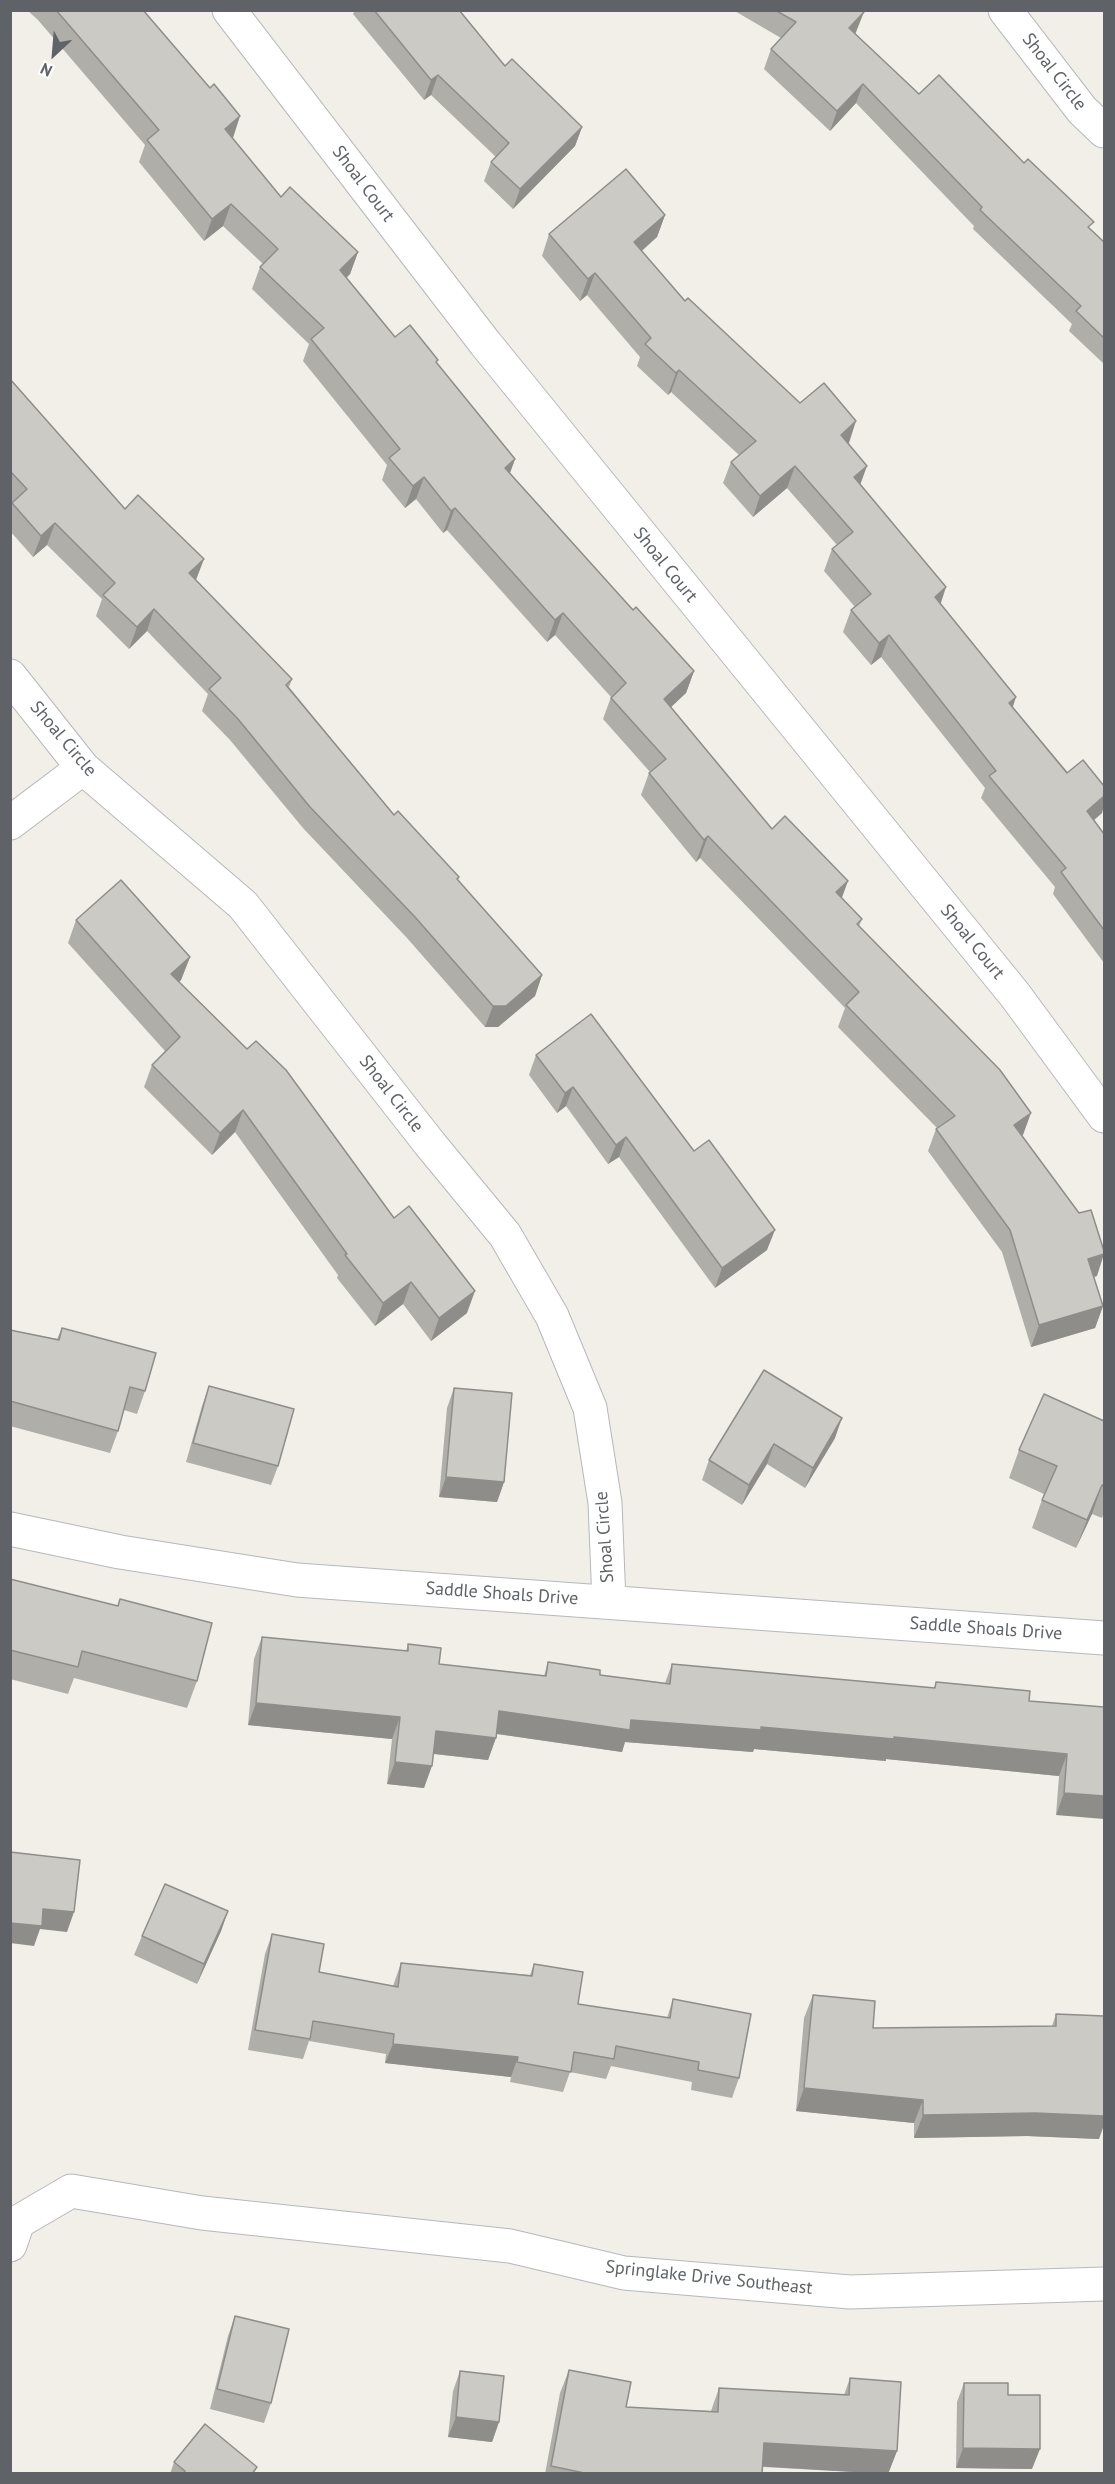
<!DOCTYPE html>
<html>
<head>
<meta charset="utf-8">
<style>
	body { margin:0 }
	#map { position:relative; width:1115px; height:2484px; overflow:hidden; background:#f1efe8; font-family:"PT Sans",sans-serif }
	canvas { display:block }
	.frame { position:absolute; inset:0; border:12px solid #5f6368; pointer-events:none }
	.north { position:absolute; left:24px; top:24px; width:60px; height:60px; -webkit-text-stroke:4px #fff; paint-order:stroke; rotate:206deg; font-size:16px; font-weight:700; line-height:24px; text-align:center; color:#5f6368 }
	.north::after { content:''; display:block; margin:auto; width:21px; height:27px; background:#5f6368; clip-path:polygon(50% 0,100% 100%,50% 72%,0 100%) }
</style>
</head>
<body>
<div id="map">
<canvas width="1115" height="2484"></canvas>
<div class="frame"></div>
<div class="north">N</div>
</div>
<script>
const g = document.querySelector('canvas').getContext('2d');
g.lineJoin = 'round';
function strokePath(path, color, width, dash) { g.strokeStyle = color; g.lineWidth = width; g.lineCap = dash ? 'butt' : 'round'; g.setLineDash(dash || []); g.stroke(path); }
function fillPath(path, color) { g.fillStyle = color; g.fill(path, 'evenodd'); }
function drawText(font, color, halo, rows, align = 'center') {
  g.font = font + ' "PT Sans",sans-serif'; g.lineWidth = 4.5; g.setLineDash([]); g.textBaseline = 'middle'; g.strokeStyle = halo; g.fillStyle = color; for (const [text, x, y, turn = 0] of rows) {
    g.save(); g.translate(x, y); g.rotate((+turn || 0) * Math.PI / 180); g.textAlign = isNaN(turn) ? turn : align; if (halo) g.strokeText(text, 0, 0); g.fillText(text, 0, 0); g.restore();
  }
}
const minor = new Path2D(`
	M229,10L485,343L1015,995L1104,1116
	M1005,10L1082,110L1104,131
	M10,676L83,768L243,905L430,1144L505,1235L552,1316L590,1408L605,1503L609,1602
	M10,823L83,768
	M10,1529L120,1552L297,1580L1104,1638
	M10,2245L18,2222L71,2191L202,2213L510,2246L624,2273L850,2292L1104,2284`);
strokePath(minor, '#b5b8bc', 35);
strokePath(minor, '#fff', 33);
fillPath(new Path2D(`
	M27,10H143L232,138L281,197L358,252L350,274L346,278L395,337L437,363L515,459L510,473L633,610L694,671L686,693L671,707L772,829L862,919L859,926L1023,1135L1022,1136L1097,1276L1094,1277L1103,1306L1095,1328L1031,1347L1002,1252L928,1151L936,1129L937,1128L838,1027L845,1008L700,858L696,862L641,795L649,773L650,772L603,719L611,697L555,635L547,642L447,530L443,533L416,499L405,508L382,480L387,465L303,361L309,344L252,289L260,267L263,264L223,226L204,241L139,162L145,145L38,20Z
	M355,10H459L505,66L582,127L575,146L513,209L484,181L491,162L496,157L431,95L424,100L353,14Z
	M733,10H862L856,32L855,34L919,94L1024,163L1104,242V364L1069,331L1072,324L973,229L974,226L856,103L830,131L764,69L771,49L781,38Z
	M665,215L657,237L642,251L685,301L800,403L849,443L860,484L940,604L1013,707L1102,813L1094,820L1104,834V963L1053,894L1055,887L981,798L985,788L881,657L871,665L843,632L851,610L855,607L824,571L832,549L837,545L787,488L753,517L723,483L731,462L739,455L671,392L668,395L637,366L640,357L587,295L580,301L542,256L549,234Z
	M10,379L125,509L196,580L292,679L289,687L394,815L459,877L458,880L542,975L535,996L498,1027H485L407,938L303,828L230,740L202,711L208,694L147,631L129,649L96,616L102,599L47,545L33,557L10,531V507L12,503L10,501Z
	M76,920L190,957L181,980L179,982L394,1218L467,1313L431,1341L403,1304L375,1326L337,1278L338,1275L235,1132L212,1155L144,1087L152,1065L165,1051L68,943Z
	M536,1055L694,1151L767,1250L715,1288L619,1157L608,1164L566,1106L557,1113L529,1075Z
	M62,1328L145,1391L137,1414L124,1410L118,1431L110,1453L10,1426V1330L57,1339Z
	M764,1370L835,1438L805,1488L767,1464L742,1505L702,1480L709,1460Z
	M209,1386L278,1466L271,1485L186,1462L202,1406Z
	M454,1388L504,1482L497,1502L439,1497L447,1408Z
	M1104,1421V1512L1102,1518L1092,1514L1076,1548L1032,1528L1044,1494L1009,1478L1019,1450Z
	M10,1579L118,1606L120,1599L197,1681L187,1708L74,1678L68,1694L10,1679Z
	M262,1637L406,1651L408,1644L439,1664L544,1676L548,1662L600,1675L665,1683L672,1664L934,1688L936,1682L1029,1701L1104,1707L1056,1815L1059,1776L886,1759V1761L754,1749L753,1752L625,1742L622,1752L497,1734L488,1760L433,1754L424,1788L387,1784L392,1739L248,1725L254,1659Z
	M228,1911L221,1931L197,1984L134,1955L142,1936Z
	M272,1934L319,1972L393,1986L401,1963L530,1975L534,1964L578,2004L667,2018L673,1999L739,2078L732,2098L691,2090L692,2082L611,2066L606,2079L570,2072L563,2092L510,2082L511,2077L385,2063L386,2054L309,2041L303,2059L248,2050L265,1954Z
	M813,1995L873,2028L1052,2026L1056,2014L1099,2139L1027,2136L914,2138V2123L796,2111L804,2018Z
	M235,2316L271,2403L264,2423L210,2409L228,2336Z
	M569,2370L626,2407L711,2411L719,2388L844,2395L850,2378L897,2451L888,2474L763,2467L762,2474H545L560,2393Z
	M460,2371L499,2422L492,2442L448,2437L453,2391Z
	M964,2383L1008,2395L1032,2469L956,2468L957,2402Z
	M174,2462L255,2474H170Z`), '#afaea9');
fillPath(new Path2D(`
	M864,12L856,32L842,48L849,28Z
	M438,75L431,95L424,100L431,80Z
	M863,84L856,103L830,131L837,111Z
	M240,116L233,138L225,129Z
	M582,127L575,146L513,209L520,189Z
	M231,204L223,226L204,241L212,219Z
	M665,215L657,237L626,264L634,242Z
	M358,252L350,274L332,292L340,270Z
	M595,273L587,295L580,301L588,279Z
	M679,370L671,392L668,395L676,373Z
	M856,421L849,443L833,457L841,435Z
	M515,459L507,481L505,468Z
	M795,466L787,488L753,517L760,496Z
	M867,466L859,488L854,477Z
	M424,477L416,499L405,508L413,486Z
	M455,508L447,530L443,533L451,511Z
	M55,523L47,545L33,557L41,536Z
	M204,559L196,580L189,573Z
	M946,587L939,609L935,597Z
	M154,609L147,631L129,649L137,627Z
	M563,613L555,635L547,642L555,620Z
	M889,635L881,657L871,665L879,643Z
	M694,671L686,693L656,721L664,699Z
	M1016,697L1009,719V703Z
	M1104,796V806L1102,813L1079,833L1087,811Z
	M708,836L700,858L696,862L704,840Z
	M848,881L840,903L836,892Z
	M190,957L181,980L163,996L171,974Z
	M542,975L535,996L498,1027H485L493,1006Z
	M573,1087L566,1106L557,1113L565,1093Z
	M243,1110L235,1132L212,1155L220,1133Z
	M1031,1113L1023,1135L1006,1147L1014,1125Z
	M626,1137L619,1157L608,1164L616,1145Z
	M775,1230L767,1250L715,1288L722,1268Z
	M1104,1254L1097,1276L1080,1281L1088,1259Z
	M411,1282L403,1304L375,1326L383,1303Z
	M475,1291L467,1313L431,1341L439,1318Z
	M1103,1306L1095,1328L1031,1347L1039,1325Z
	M842,1418L835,1438L805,1488L813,1468Z
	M774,1444L767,1464L742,1505L749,1485Z
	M446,1477L504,1482L497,1502L439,1497Z
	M1102,1485L1092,1514L1076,1548L1087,1520Z
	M256,1703L400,1717L392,1739L248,1725Z
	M499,1711L631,1720L761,1727L894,1737L1067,1754L1059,1776L886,1759V1761L754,1749L753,1752L625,1742L622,1752L491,1733Z
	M436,1731L496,1738L488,1760L427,1753Z
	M395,1762L432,1766L424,1788L387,1784Z
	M1064,1793L1104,1796V1819L1056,1815Z
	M43,1909L74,1912L67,1932L40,1929L34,1946L10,1943V1923Z
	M228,1911L221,1931L197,1984L204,1964Z
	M393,2044L518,2057L511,2077L385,2063Z
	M804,2088L923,2100L914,2123L796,2111Z
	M1104,2106V2125L1099,2139L1027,2136L914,2138L923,2115Z
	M456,2417L499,2422L492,2442L448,2437Z
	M764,2443L897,2451L888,2474L755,2466Z
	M963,2448L1040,2449L1032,2469L956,2468Z`), '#8f8d8a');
const building = new Path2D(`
	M56,10H143L210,88L214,84L240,116L225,129L281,197L290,187L358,252L340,270L395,337L410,325L438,360L436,362L515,459L505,468L633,610L636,607L694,671L664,699L772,829L785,816L848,881L836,892L862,919L857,924L1000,1070L1031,1113L1014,1125L1079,1213L1091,1210L1104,1251V1254L1088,1259L1103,1306L1039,1325L1010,1230L936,1129L955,1116L846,1005L859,992L708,836L704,840L649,773L666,759L611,698L626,683L563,613L555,620L455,508L451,511L424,477L413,486L389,458L400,449L311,339L324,328L260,267L278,249L231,204L212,219L147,140L159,130Z
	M374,10H459L505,66L512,59L582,127L520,189L491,162L509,143L438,75L431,80Z
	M775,10H862L864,12L849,28L919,94L939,75L1024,163L1028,159L1094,222L1088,227L1104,242V338L1076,311L1081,306L980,210L982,207L863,84L837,111L771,49L796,22Z
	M626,169L665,215L634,242L685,301L688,298L800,403L824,383L856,421L841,435L867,466L854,477L946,587L935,597L1016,697L1009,703L1067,773L1083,760L1104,786V796L1087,811L1104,834V930L1061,872L1066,868L989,776L996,771L889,635L879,643L851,610L871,594L832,549L853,532L795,466L760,496L731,462L756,441L679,370L676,373L645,344L651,338L595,273L588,279L549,234Z
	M10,379L125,509L138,495L204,559L189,573L292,679L286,685L394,815L398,811L459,877L457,879L542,975L506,1006H493L415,917L310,807L238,719L209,689L221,678L154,609L137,627L103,595L115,583L55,523L41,536L12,503L27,489L10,471Z
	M121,880L190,957L171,974L247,1049L256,1041L286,1070L394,1218L409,1206L475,1291L439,1318L411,1282L383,1303L345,1255L347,1254L243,1110L220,1133L152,1065L180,1037L76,920Z
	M591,1014L694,1151L709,1140L775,1230L722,1268L626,1137L616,1145L573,1087L565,1093L536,1055Z
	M62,1328L156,1353L145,1391L130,1387L118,1431L10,1401V1330L59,1340Z
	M764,1370L842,1418L813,1468L774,1444L749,1485L709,1460Z
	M209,1386L294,1409L278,1466L193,1443Z
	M454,1388L512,1393L504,1482L446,1477Z
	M1044,1394L1104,1421V1486L1102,1485L1087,1520L1042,1500L1057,1466L1019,1450Z
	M10,1579L118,1606L120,1599L212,1623L197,1681L82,1651L78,1667L10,1650Z
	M262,1637L408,1651V1644L441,1648L439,1664L546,1676L548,1662L600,1670V1675L670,1684L672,1664L935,1688L936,1682L1030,1691L1029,1701L1104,1707V1796L1064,1793L1067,1754L894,1737V1739L761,1727V1730L631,1720L630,1730L499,1711L496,1738L436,1731L432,1766L395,1762L400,1717L256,1703Z
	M10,1852L80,1860L74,1912L43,1909L42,1926L10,1923Z
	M165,1884L228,1911L204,1964L142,1936Z
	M272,1934L324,1944L319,1972L398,1987L401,1963L532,1976L534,1964L583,1972L578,2004L670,2018L673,1999L751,2014L739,2078L698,2070L699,2062L616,2046L614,2059L574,2052L571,2072L517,2062L518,2057L393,2044L394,2034L313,2021L310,2039L255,2030Z
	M813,1995L875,2001L873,2028L1056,2026V2014L1104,2016V2116L1035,2113L923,2115V2100L804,2088Z
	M235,2316L289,2329L271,2403L217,2389Z
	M569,2370L631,2382L626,2407L718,2412L719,2388L849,2395L850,2378L901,2382L897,2451L764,2443L762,2474H589L551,2466Z
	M460,2371L504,2376L499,2422L456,2417Z
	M964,2383H1008V2395H1040V2449L963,2448Z
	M205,2424L257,2467L252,2474H183L185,2471L174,2462Z`);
fillPath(building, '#cccac5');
strokePath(building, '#8f8d8a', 1.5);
drawText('18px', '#5f6368', '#fff', [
	["Shoal Circle",1054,72,52],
	["Shoal Court",363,184,53],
	["Shoal Court",665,565,51],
	["Shoal Circle",63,739,50],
	["Shoal Court",972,942,51],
	["Shoal Circle",391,1094,52],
	["Shoal Circle",605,1537,-94],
	["Saddle Shoals Drive",502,1594,4],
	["Saddle Shoals Drive",986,1629,4],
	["Springlake Drive Southeast",709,2278,6]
]);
</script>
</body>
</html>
